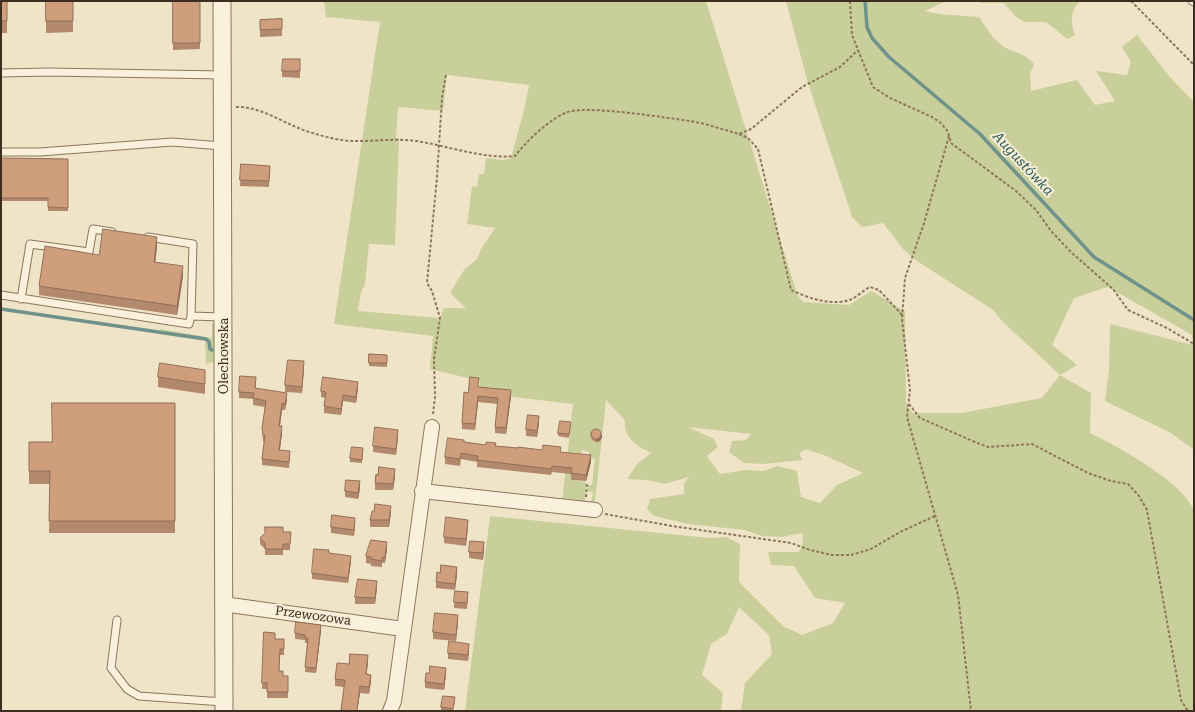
<!DOCTYPE html>
<html>
<head>
<meta charset="utf-8">
<style>
	body { margin:0 }
	#map { position:relative; width:1195px; height:712px; overflow:hidden; background:#f0e4c8; font-family:"Roboto Serif",serif }
	canvas { display:block }
	.frame { position:absolute; inset:0; border:2px solid #3d2e20; pointer-events:none }
</style>
</head>
<body>
<div id="map">
<canvas width="1195" height="712"></canvas>
<div class="frame"></div>
</div>
<script>
const g = document.querySelector('canvas').getContext('2d');
g.lineJoin = 'round';
function fillPath(path, color) { g.fillStyle = color; g.fill(path, 'evenodd'); }
function strokePath(path, color, width, dash) { g.strokeStyle = color; g.lineWidth = width; g.lineCap = dash ? 'butt' : 'round'; g.setLineDash(dash || []); g.stroke(path); }
function drawText(font, color, halo, rows, align = 'center') {
  g.font = font + ' "Roboto Serif",serif'; g.lineWidth = 4; g.setLineDash([]); g.textBaseline = 'middle'; g.strokeStyle = halo; g.fillStyle = color; for (const [text, x, y, turn = 0] of rows) {
    g.save(); g.translate(x, y); g.rotate((+turn || 0) * Math.PI / 180); g.textAlign = isNaN(turn) ? turn : align; if (halo) g.strokeText(text, 0, 0); g.fillText(text, 0, 0); g.restore();
  }
}
fillPath(new Path2D(`
	M324,1H706L797,294L803,302L849,305L871,291L905,311L906,403L912,413H961L1042,398L1060,375L1003,322L993,310L917,261L903,249L883,223L862,227L852,217L808,83L786,1H946L925,11L939,14L979,17C985,26 991,36 999,43C1011,54 1022,50 1034,64L1030,74L1031,91L1077,80L1095,105L1115,101L1096,71L1127,75L1131,62L1122,47L1137,35L1170,77L1194,102V450L1171,433L1105,401L1109,370L1110,324L1193,345L1192,335L1108,287L1074,298L1052,345L1077,365L1060,375L1091,393L1090,433C1118,446 1182,482 1194,510V711H741L745,683L772,654L769,635L739,607L727,634L711,644L702,675L723,693L721,711H465L490,516L710,538L726,537L740,544L739,582L783,626L802,635L833,623L845,603L815,598L794,566L771,565L768,552H799L803,543L802,533L782,537L762,536L744,530L688,524L654,516L647,509L650,499L684,494V483L689,477L665,484L647,480L627,479L637,464L651,453C637,446 623,438 625,420L606,400L595,502H591L593,492L587,491L588,485H592L595,459L589,458V452L582,450L580,458H575L576,452H574L571,480L586,482L585,501L571,499L567,502H562L573,404L479,393L480,381L430,369L433,336L334,324L380,22L326,17ZM447,75L529,85L525,106L511,158L503,160L486,158L484,174H479L477,187L472,186L467,224L495,228L481,249L477,259L464,270L450,293L466,308H444L440,318L358,311L361,292L365,284L369,244L395,245L399,140V138H396L398,107L443,111ZM688,427L751,434L746,440L732,441L729,452L744,463L763,464L803,460L799,454L805,449L824,455L863,473L837,485L820,503L801,497L797,471L778,466L763,471L746,470L720,474L707,456L718,447L714,439Z
	M977,1H1081C1069,10 1071,23 1075,35L1067,39L1046,22H1024L1015,16L1004,3H982Z
	M212,323L216,326V361L206,364L205,341L159,334L160,329L212,338Z`), '#c9cf9b');
strokePath(new Path2D(`
	M865,1L867,27L872,38L889,57L980,134L1094,257L1194,320
	M1,309L206,339L209,342L210,349L212,350`), '#6f938a', 3.5);
const service = new Path2D(`
	M1192,1L1194,2
	M1,73L48,72L222,75
	M1,152H40L172,142L222,146
	M148,237L193,244L191,316
	M1,295L189,324L191,316L222,317
	M21,299L30,244L89,252L93,229L112,232
	M117,620L111,668L127,689L139,696L223,702`);
const minor = new Path2D(`
	M422,491L595,510
	M223,604L403,629
	M390,711L394,701L432,427`);
const tertiary = new Path2D(`
	M222,1L224,711`);
strokePath(service, '#8d765c', 9);
strokePath(minor, '#8d765c', 16);
strokePath(tertiary, '#8d765c', 19);
strokePath(new Path2D(`
	M850,1L852,35L873,87L890,98L932,117L941,123L948,132L951,143L1016,191L1036,210L1051,231L1072,253L1113,289L1128,310L1167,328L1194,344
	M1131,1L1194,65
	M236,107C257,106 277,119 296,127C307,132 319,135 331,138C358,145 388,137 416,141C449,146 481,159 515,156C529,139 545,123 565,113C583,104 667,118 690,121L705,124L739,134L751,129L802,87L840,67L858,50
	M739,134L748,138L758,149L791,290C808,298 833,307 852,299C858,296 864,290 870,287L879,290L903,316
	M949,136L924,223L905,278L902,319L910,390L907,417L958,595L971,711
	M909,404L920,418L975,442L988,447L1032,444L1088,473L1111,481L1128,484L1139,496L1147,510L1181,700L1188,711
	M433,414L435,397L434,359L440,318L432,291L427,283L437,177L442,98L446,74
	M586,497L587,482
	M605,514L672,526L791,543L810,550L832,555H851L871,549L900,532L935,516`), '#8d765c', 2, [3, 2]);
strokePath(service, '#faf1dc', 7);
strokePath(minor, '#faf1dc', 14);
strokePath(tertiary, '#faf1dc', 17);
fillPath(new Path2D(`
	M1,1H7V33H1Z
	M46,1H73V32L46,33Z
	M173,1H200V49L173,50Z
	M282,19V36L260,37V20Z
	M300,59V78L282,77V71Z
	M1,158L68,159V211H48V201H1Z
	M241,164L270,166L269,187L240,186Z
	M157,247L155,263L183,276L177,315L39,295V286L99,255Z
	M369,354L387,355V367L369,366Z
	M304,368L302,393L285,392V385Z
	M205,370V394L158,387V377Z
	M256,384V388L287,400L285,410H282L280,426L282,433L280,450L290,458L289,468L262,465V459L264,442L263,441L262,428L265,407L253,405V399L239,398V392Z
	M479,387L511,396L506,434L495,433V427L498,404L478,402L475,430L462,429V423L468,393Z
	M358,388L356,403L343,401L341,415L324,413V406L326,398L321,397V391Z
	M175,403V533H49L50,484H29V442H52Z
	M539,423L537,437L526,436V429Z
	M571,425L569,438L558,436V433Z
	M591,434L602,437L600,441L596,442L592,440L591,437Z
	M398,436L396,455L373,452V446Z
	M464,442L496,446L561,452L591,462L586,481L571,480V474L552,472L551,475L477,467V462L461,459L460,466L445,464V457Z
	M363,452L362,463L350,462V458Z
	M395,476L393,490H375V483Z
	M360,488L358,499L345,497V491Z
	M391,512L389,527H370V520Z
	M355,525L354,536L331,533V527Z
	M468,526L466,546L444,543V537Z
	M283,532H291L290,550H283V555H265V549L260,544V538Z
	M387,549L385,563H382V567L371,566V564L366,563V556Z
	M484,549L483,560L469,558V552Z
	M329,553L351,561L348,583L312,579V573Z
	M457,574L455,590L436,588V582Z
	M377,587L375,604H355V597Z
	M468,598L467,609L454,608V602Z
	M458,622L456,641L433,639V632Z
	M321,630L316,673L305,672L308,643H305V640L295,639V633Z
	M264,632L275,639L284,645V655H280L279,671L283,676H288V698H267V689H262Z
	M469,650L468,661L448,659V653Z
	M368,662L366,675L371,681L369,694L360,693L357,711H341L344,687L335,686V679L349,664Z
	M446,674L444,690L425,688V682Z
	M455,701L453,711L441,710V707Z`), '#b2896c');
fillPath(new Path2D(`
	M157,237V247L154,272V262Z
	M183,266V276L177,315V306Z
	M304,361V368L302,393V387Z
	M358,382V388L356,403V397Z
	M511,390V396L506,434V428Z
	M287,393V400L285,410V404Z
	M343,395V401L341,415V409Z
	M478,396V402L475,430V424Z
	M282,403V410L279,432V426Z
	M539,416V423L537,437V431Z
	M282,426V433L279,456V450Z
	M398,430V436L396,455V449Z
	M602,434V437L600,441L596,442V439Z
	M591,455V462L586,481V475Z
	M395,469V476L393,490V484Z
	M360,481V488L358,499V493Z
	M391,506V512L389,527V520Z
	M355,518V525L354,536V530Z
	M468,520V526L466,546V539Z
	M387,542V549L385,563V557Z
	M484,542V549L483,560V553Z
	M351,556V561L348,583V578Z
	M457,567V574L455,590V584Z
	M377,581V587L375,604V598Z
	M458,615V622L456,641V635Z
	M321,625V630L316,673V668Z
	M469,644V650L468,661V655Z
	M368,655V662L366,681V674Z
	M446,668V674L444,690V684Z
	M371,675V681L369,694V687Z
	M360,686V693L357,711Z`), '#916f58');
const building = new Path2D(`
	M1,1H7V21H1Z
	M46,1H73V21H46Z
	M173,1H200V43H173Z
	M282,19V29L260,30V20Z
	M283,59H300V71H282Z
	M1,158L68,159V208L48,207V198H1Z
	M241,164L270,166L269,181L240,180Z
	M103,229L157,237L154,262L183,266L177,306L39,286L45,246L99,255Z
	M369,354L387,355V363H369Z
	M288,360L304,361L302,387L285,385Z
	M160,363L205,370V384L158,377Z
	M240,376L256,377L255,388L287,393L285,404L282,403L279,426H282L279,450L290,451L289,462L262,459L265,435H263L262,428L266,401L253,398L254,393L239,392Z
	M323,377L358,382L356,397L343,395L341,409L324,406L326,392L321,391Z
	M470,377L479,378L478,387L511,390L506,428L495,427L498,398L478,396L475,424L462,423L464,392L468,393Z
	M52,403H175V521H49L50,471H29V442H52Z
	M528,415L539,416L537,431L526,429Z
	M560,421L571,422L569,434L558,433Z
	M375,427L398,430L396,449L373,446Z
	M591 434a5 5 0 1 1 10 0a5 5 0 1 1-10 0Z
	M448,438L464,440V442L486,445V442L496,443L495,446L518,448V447L542,450L543,445L561,447L560,452L591,455L586,475L571,473L572,468L552,466L551,469L477,460L478,456L461,453L460,459L445,457Z
	M352,447L363,448L362,460L350,458Z
	M379,467L395,469L393,484L375,483L376,474L378,475Z
	M346,480L360,481L358,493L345,491Z
	M375,504L391,506L389,520H370L372,511H374Z
	M332,515L355,518L354,530L331,527Z
	M446,517L468,520L466,539L444,537Z
	M265,527H283V532H291L290,544H283V549H265V543L260,538L265,533Z
	M371,540L387,542L385,557H382V561L371,559V557L366,556Z
	M470,541L484,542L483,553L469,552Z
	M314,549L329,550V553L351,556L348,578L312,573Z
	M441,565L457,567L455,584L436,582L437,572L440,573Z
	M358,579L377,581L375,598L355,597Z
	M455,591L468,592L467,603L454,602Z
	M435,613L458,615L456,635L433,632Z
	M296,622L321,625L316,668L305,667L308,638H305V635L295,633Z
	M264,632L275,633V639H284V649H280L279,671H283V676H288V692H267V683H262Z
	M449,641L469,644L468,655L448,653Z
	M350,654L368,655L366,674L371,675L369,687L360,686L357,711L341,710L345,680L335,679L337,663L349,664Z
	M430,666L446,668L444,684L425,682L426,673H429Z
	M443,696L455,697L453,709L441,707Z`);
fillPath(building, '#cf9f7d');
strokePath(building, '#916f58', 1);
drawText('13px', '#3d2e20', '#f7eed8', [
	["Olechowska",224,356,-90],
	["Przewozowa",313,616,8]
]);
drawText('italic 14px', '#2f5d5a', '#f7eed8', [
	["Augustówka",1023,164,47]
]);
</script>
</body>
</html>
